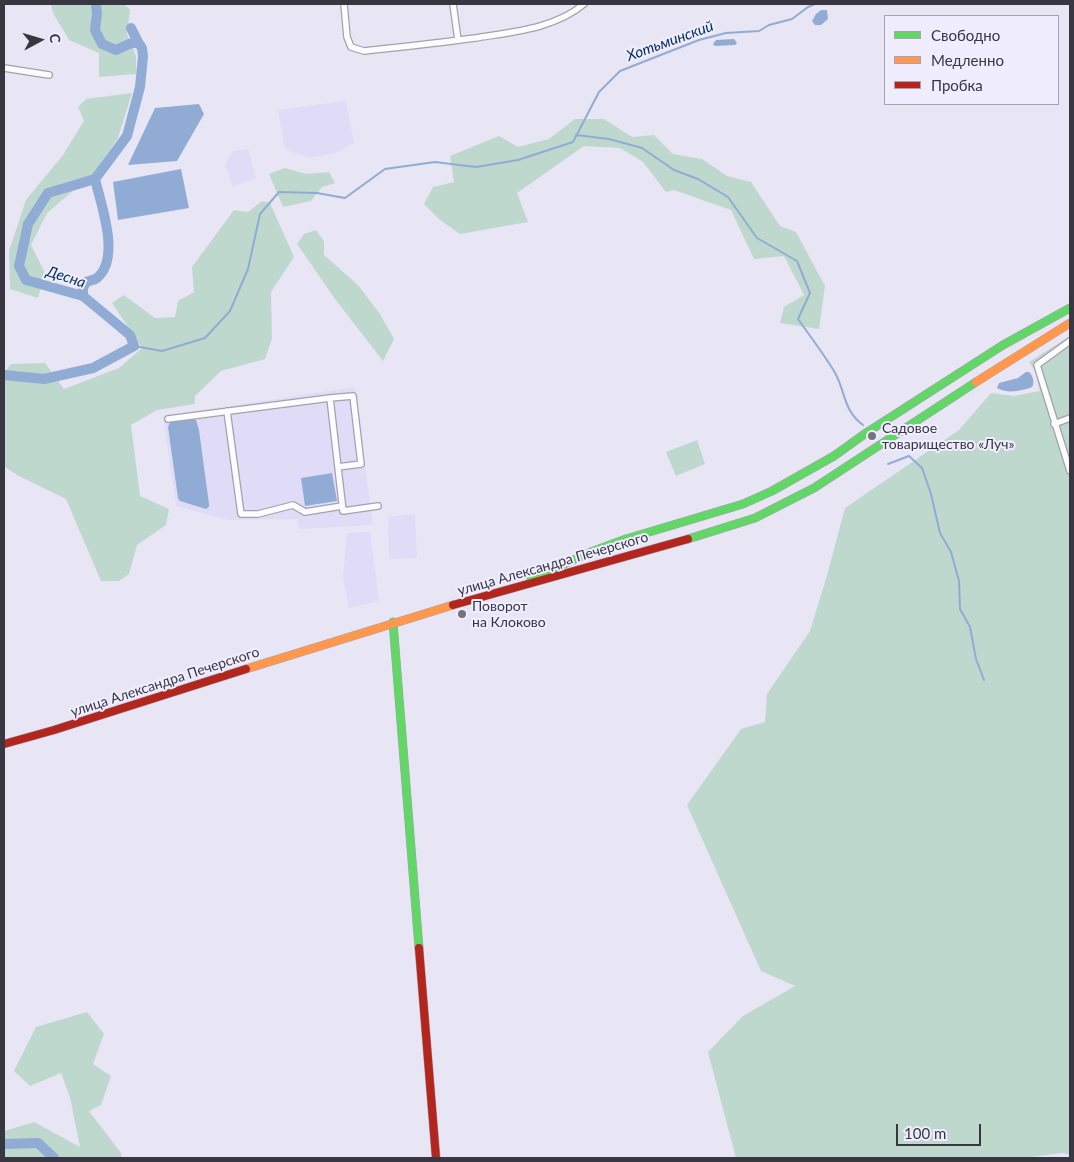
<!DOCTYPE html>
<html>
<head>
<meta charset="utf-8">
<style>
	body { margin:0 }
	#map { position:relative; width:1074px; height:1162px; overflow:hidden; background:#e8e5f5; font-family:Lato,sans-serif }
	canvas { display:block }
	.frame { position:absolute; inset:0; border:5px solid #383641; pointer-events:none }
	.legend { position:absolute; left:884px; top:15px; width:175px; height:90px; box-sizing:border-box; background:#f0edff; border:1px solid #a6a4b3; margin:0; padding:6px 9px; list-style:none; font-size:15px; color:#383641 }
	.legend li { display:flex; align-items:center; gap:10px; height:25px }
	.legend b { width:25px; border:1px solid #a6a4b3 }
	.north { position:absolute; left:15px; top:15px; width:50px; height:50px; -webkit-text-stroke:4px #f0edff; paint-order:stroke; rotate:84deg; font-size:14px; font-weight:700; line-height:20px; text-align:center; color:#383641 }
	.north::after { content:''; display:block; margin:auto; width:18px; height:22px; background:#383641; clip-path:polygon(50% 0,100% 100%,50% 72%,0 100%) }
	.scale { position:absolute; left:896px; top:1124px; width:85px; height:22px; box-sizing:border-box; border:2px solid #383641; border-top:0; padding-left:6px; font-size:15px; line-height:18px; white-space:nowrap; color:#383641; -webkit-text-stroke:4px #f0edff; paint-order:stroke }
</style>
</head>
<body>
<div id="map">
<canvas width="1074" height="1162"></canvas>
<div class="frame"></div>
<ul class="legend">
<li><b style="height:6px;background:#63d668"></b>Свободно</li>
<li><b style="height:6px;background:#ff974d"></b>Медленно</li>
<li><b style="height:6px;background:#b3261e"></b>Пробка</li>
</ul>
<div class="north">С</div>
<div class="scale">100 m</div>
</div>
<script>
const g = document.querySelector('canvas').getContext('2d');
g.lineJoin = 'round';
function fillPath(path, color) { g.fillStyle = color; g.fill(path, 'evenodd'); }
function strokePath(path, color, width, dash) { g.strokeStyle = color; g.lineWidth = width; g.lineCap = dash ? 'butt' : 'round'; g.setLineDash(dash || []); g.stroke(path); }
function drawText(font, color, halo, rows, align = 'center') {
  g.font = font + ' Lato,sans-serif'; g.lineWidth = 4; g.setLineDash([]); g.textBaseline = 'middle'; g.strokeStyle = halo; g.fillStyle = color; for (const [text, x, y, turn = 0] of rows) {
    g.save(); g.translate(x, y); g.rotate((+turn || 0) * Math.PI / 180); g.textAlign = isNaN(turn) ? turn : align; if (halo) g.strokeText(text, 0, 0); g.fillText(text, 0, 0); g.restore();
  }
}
fillPath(new Path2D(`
	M346,101L354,143L336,153L308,158L285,149L278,110Z
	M248,149L256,178L233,187L225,164L233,151Z
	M355,387L373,525L299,529L297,519L228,520L176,506L163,416Z
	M415,514L417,558L389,559L388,517Z
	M370,532L379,601L349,608L343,577L347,533Z`), '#e0dcf7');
fillPath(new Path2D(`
	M51,4H124L130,10L127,34L136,56V74L99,77V53L69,40L53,13Z
	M132,93L118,138L94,173L47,213L31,245L45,273L38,298L10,289L9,251L26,200L63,155L84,121L78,107L86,99Z
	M575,119H604L632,137L654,135L673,154L702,159L727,176L751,182L780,226L796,232L825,286L819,329L780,323L784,307L804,295L784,256L754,259L731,210L674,190L666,192L643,162L620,148L584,146L517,193L528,222L460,234L440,220L424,204L433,187L454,182L450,156L499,136L518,147L549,139Z
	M285,168L306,174L329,172L335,183L322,187L311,201L283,207L269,174Z
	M262,201L270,203L294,257L271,292L272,338L265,359L221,371L195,396V404L157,410L131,425L140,496L169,509L166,525L137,545L129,574L119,581H101L66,499L17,475L4,466V373L11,364L45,363L64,389L119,368L142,348L112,303L124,295L155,318L175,317L178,301L194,292L192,267L234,210L248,212Z
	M316,230L324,241V255L358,285L380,314L394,339L383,361L335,299L297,244L304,234Z
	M1070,336V1155L1063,1153L1024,1158H736L708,1052L743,1016L795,986L761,971L687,805L741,729L765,722L767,694L810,631L826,579L845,508L959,430L991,393L1014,396L1040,391L1035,371L1029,362Z
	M697,440L705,464L676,476L666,452Z
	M87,1012L104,1034L93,1064L111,1076L101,1105L89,1111L121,1153L122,1158H4V1131L34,1122L80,1147L70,1097L61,1073L30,1086L14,1071L36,1027Z`), '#bfd8ce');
fillPath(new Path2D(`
	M821,10H827L828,19L821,25H815L812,21L816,14Z
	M734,39L737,43L735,45L715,46L713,44L716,40Z
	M199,104L204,114L177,161L128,165L155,108Z
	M181,169L189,208L118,220L113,182Z
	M1026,372H1029C1033,376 1035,382 1032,387C1022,391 1007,394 997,388L999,383L1018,378Z
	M191,418L196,420L199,430L209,504V507L206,509L180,501L178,498L168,427L170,422L174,420Z
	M332,473L337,501L305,506L301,478Z`), '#90acd5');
strokePath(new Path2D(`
	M576,135L609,139L642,148L674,170L698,179L728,197L757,238L797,261L810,293L798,319C810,336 823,353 834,371C846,391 842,409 863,425
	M134,346L162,351L205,338L230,311L248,269L260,214L279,192L317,193L345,198L385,169L435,162L476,167L518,160L573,142L599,92L620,71L699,40L726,33L759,31L769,25L792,19L808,7L815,4
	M888,464L909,456L922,468L931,494L940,533L951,552L959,581L960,609L970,627L976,659L984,680`), '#90acd5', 2);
strokePath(new Path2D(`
	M131,28L138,42
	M83,296V288L86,282C89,281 94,280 97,278C121,258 101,205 95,179
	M4,375L44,379L93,368L134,346L130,335L83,296L26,280L19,266L28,224L48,193L95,179L127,136L140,87L143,56L142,48L138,42L129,44L116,50L102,44L95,30L97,14L96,4
	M4,1144L38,1143L54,1158`), '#90acd5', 10);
const street = new Path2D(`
	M344,4L347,37L351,47L364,51C401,47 438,43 475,38C512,32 554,29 584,4
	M453,4L458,40
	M4,68L49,75
	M1070,341L1037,365L1070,471
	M330,398L353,396L361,464L338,467
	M227,411L241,514H258L293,505L305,512L342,506
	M168,419L330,398L343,511L378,506
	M1054,424L1070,418`);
const fast = new Path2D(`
	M688,539L755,518L814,488L976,382
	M531,579L591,552L626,539L743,504L772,491L834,456L866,433L1003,345L1070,308
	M393,622L419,948`);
const slow = new Path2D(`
	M976,382L1070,323
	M246,669L453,605`);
const jam = new Path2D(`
	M453,605L688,539
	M4,744L54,730L246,669
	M419,948L436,1158`);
strokePath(street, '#a4a1ae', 8);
strokePath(fast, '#a4a1ae', 9);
strokePath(slow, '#a4a1ae', 9);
strokePath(jam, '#a4a1ae', 9);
strokePath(street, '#fcfbfe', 5.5);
strokePath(fast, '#63d668', 8);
strokePath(slow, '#ff974d', 8);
strokePath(jam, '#b3261e', 8);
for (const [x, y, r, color] of [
	[872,436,5,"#767380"],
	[462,614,5,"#767380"]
]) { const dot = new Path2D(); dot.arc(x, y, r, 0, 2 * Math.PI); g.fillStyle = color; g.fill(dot); strokePath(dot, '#f0edff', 2); }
drawText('14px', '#383641', '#f0edff', [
	["Садовое",882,428],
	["товарищество «Луч»",882,444],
	["Поворот",472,606],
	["на Клоково",472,622]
], 'left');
drawText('14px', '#383641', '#f0edff', [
	["улица Александра Печерского",553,564,-16],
	["улица Александра Печерского",165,682,-18]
]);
drawText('italic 15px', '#032d5d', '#f0edff', [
	["Хотьминский",670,41,-20],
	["Десна",66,277,18]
]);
</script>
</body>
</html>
